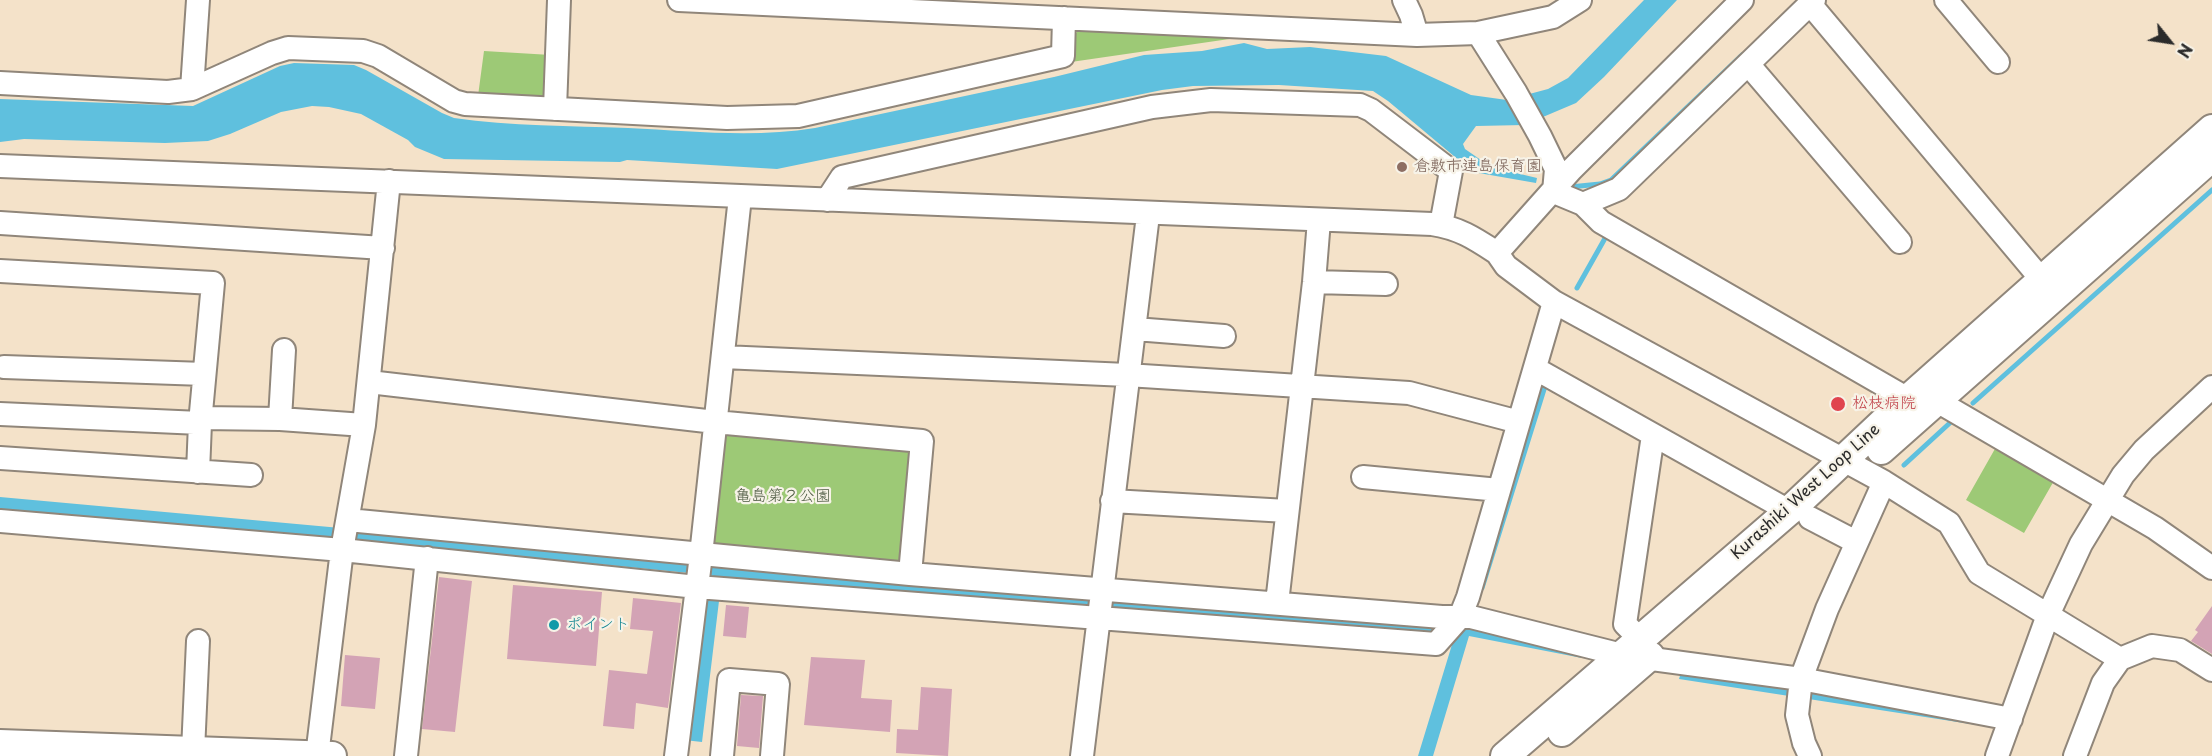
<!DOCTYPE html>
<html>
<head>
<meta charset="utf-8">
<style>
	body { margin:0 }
	#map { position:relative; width:2212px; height:756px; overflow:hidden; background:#f4e2c9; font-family:"Playpen Sans",sans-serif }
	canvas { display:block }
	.north { position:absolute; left:2140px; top:12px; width:60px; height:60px; -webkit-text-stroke:4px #f7f3e8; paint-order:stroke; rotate:120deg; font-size:16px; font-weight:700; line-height:24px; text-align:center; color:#2b2b2b }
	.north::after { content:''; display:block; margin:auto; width:21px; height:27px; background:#2b2b2b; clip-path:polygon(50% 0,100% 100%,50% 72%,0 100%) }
</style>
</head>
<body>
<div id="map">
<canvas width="2212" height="756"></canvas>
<div class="north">N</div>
</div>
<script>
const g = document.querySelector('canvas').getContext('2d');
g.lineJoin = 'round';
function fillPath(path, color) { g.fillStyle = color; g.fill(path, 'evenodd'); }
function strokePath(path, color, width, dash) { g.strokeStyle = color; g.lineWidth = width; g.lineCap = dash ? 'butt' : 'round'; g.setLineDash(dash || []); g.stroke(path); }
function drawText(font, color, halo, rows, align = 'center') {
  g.font = font + ' "Playpen Sans","Klee One",sans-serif'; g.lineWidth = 4.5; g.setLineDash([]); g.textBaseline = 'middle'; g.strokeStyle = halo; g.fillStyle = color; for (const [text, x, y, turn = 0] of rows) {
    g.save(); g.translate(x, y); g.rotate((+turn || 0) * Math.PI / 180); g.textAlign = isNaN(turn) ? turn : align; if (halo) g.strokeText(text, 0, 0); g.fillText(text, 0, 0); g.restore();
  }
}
fillPath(new Path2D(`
	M1081,29L1250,36L1071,62L1072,36Z
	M484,51L551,55L549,92L543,100L478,96Z
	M727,430L913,445L903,561L899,567L711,544L721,438Z
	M1996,447L2055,479L2024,533L1966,500Z`), '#9dc976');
fillPath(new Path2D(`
	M1644,0H1677L1604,77L1576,103L1524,125L1476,126L1463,144L1465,149L1491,167L1537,178L1536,183L1473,172L1388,101L1373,91L1279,85L1193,86L1162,90L777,169L627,160L620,162L444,159L415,147L408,140L361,114L329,107L312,106L281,112L230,134L208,141L165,143L24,139L0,142V99L193,106L280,66L294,63L354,65L366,70L442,113L454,118C511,126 571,126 628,128C690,131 754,138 815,128L1054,77L1144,55L1202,51L1244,43L1267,49L1310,47L1386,56L1471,95L1507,100L1548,89L1568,78Z
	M0,497L692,560L1465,624L1583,652L1582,658L1469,636L1433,756H1418L1454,638L707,577L689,573L353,540L0,512Z
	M701,599L719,601L702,742L684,740Z
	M1682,669L1979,717L1977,725L1679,679Z`), '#5fc0de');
strokePath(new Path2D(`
	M1570,187L1600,184L1611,180L1742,55
	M1577,288L1608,233
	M1973,403L2212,190
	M1904,465L1952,421
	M1482,588L1546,383`), '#5fc0de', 5);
fillPath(new Path2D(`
	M439,577L472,581L455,732L422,729Z
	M513,585L602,592L596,666L507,659Z
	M633,598L681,603L668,708L636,703L634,729L603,726L609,670L647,674L653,631L630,629Z
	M726,605L749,607L746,638L723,636Z
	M2212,606V654L2191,641L2198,632L2195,630Z
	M345,655L380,658L375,709L341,706Z
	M811,657L865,660L861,698L892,700L890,732L804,725Z
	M921,687L952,689L948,756L896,753L897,729L918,730Z
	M741,695L763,696L759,748L737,746Z`), '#d3a3b5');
const minor = new Path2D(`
	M679,0L1417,35L1478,33L1553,17L1580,0
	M1404,0L1411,15L1417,35
	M1946,0L1998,62
	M1810,4L2052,292
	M1478,33L1516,93L1540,136L1556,169L1554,192L1583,204L1601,222L1908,399
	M1748,64L1900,242
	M0,83L168,92L192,89L272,53L288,48L363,51L378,56L454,101L465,104L727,118L798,116L1063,56L1064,18
	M192,89L198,0
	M555,109L559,0
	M0,166C477,184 954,209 1432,224C1459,228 1474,238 1497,253L1571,170L1742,0
	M827,200L842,177L1152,107L1211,100L1360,105L1371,110L1451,171L1441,225
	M1583,204L1619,189L1814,0
	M0,223L383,248
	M0,271L213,283L200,423L198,472
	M1314,282L1386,284
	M1554,302L1884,482L1949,523L1979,573L2120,659
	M1135,329L1224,336
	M723,357L1127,375L1409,393L1519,422
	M4,367L204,374
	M1536,369L1789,511
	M369,382L715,422L922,441L910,574
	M1937,401L2155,528L2212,568
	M0,414L200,423
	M201,418L280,419L364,425
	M280,419L284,350
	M0,458L251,475
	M1363,477L1499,490
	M1112,501L1287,511
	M1810,518L1856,542
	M348,520L910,574L1442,617H1471L1622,655L1801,679L2011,719
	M0,521L342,550L697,587L1436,644L1460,617L1468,597L1554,302L1506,266L1497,253
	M1277,603L1314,282L1319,220
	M1640,639L1625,624L1653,435
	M193,751L198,641
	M317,756L342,550L364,425L389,181
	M406,756L427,558
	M676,756L701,555L740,197
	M722,756L729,680L778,684L772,756
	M1082,756L1148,215
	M1810,756L1804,743L1797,715L1801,679L1827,609L1884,482
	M1997,756L2048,615L2081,544L2123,475L2144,450L2212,387
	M2075,756L2103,683L2120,659L2152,646L2180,650L2212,670`);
const major = new Path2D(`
	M1881,450L2212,157
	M1562,732L1650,656
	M0,744L332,756
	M1505,756L1789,511L1908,399L2212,129`);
strokePath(minor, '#90867a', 26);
strokePath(major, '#90867a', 32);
strokePath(minor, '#fff', 22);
strokePath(major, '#fff', 28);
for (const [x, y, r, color] of [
	[1402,167,6,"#8d6e63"],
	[1838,404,8,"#e0444e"],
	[554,625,6,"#0f9aa8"]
]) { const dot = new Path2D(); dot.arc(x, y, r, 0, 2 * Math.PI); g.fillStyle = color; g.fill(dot); strokePath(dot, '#f7f3e8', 2); }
drawText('16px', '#785e54', '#f7f3e8', [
	["倉敷市連島保育園",1414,167]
], 'left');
drawText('16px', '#be3a42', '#f7f3e8', [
	["松枝病院",1852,404]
], 'left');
drawText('16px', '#2b2b2b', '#f7f3e8', [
	["Kurashiki West Loop Line",1806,492,-42]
]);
drawText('16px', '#4d5a42', '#f7f3e8', [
	["亀島第２公園",783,497]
]);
drawText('16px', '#0d838f', '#f7f3e8', [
	["ポイント",566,625]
], 'left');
</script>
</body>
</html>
